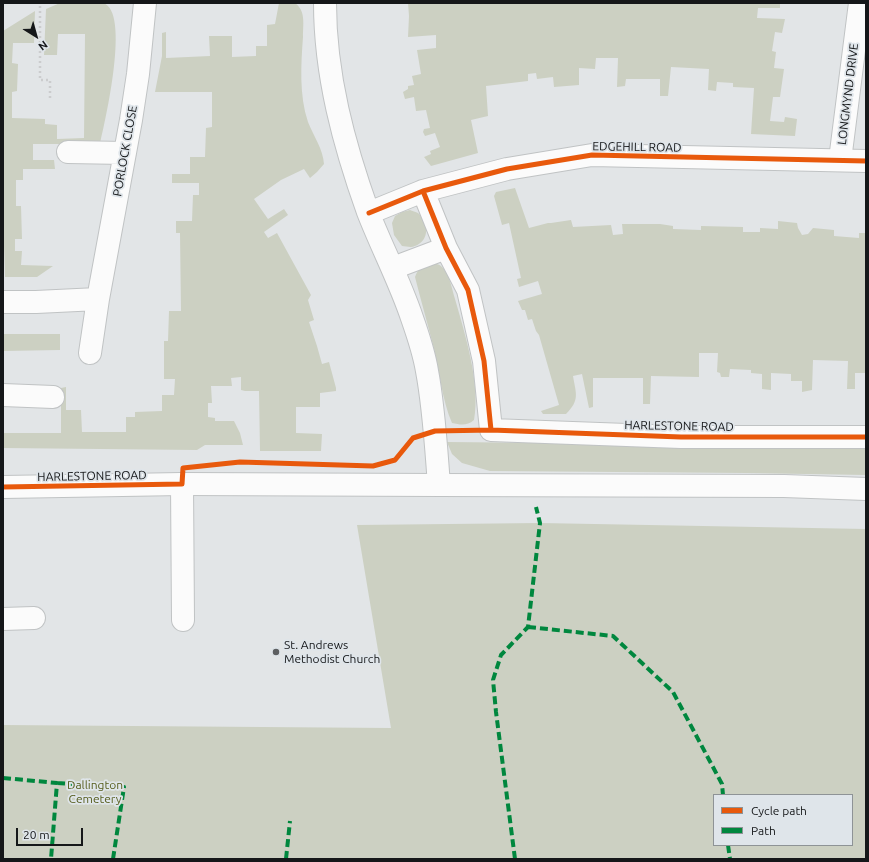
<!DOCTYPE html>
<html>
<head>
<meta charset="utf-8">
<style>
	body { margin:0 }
	#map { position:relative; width:869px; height:862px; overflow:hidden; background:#e2e5e7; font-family:Ubuntu,sans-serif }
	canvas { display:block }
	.frame { position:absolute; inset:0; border:4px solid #151719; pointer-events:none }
	.legend { position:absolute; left:713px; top:794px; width:140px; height:52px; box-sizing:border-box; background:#dfe5ea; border:1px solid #8e9396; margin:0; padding:5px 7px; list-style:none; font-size:12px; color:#151719 }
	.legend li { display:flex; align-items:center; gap:8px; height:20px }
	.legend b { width:20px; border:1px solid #8e9396 }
	.north { position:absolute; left:16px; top:16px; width:40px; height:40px; -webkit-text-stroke:3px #dfe5ea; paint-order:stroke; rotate:143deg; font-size:11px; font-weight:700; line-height:16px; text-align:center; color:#151719 }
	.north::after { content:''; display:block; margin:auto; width:14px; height:18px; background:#151719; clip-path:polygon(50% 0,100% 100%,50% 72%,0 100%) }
	.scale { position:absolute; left:16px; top:828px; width:67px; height:18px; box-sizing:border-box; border:2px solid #151719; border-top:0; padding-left:5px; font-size:12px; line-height:14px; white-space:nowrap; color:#151719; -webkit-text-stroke:3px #dfe5ea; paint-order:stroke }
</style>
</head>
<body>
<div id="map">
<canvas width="869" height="862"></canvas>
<div class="frame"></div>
<ul class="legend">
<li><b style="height:5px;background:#e8590c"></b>Cycle path</li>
<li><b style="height:5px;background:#00873e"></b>Path</li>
</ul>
<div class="north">N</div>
<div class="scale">20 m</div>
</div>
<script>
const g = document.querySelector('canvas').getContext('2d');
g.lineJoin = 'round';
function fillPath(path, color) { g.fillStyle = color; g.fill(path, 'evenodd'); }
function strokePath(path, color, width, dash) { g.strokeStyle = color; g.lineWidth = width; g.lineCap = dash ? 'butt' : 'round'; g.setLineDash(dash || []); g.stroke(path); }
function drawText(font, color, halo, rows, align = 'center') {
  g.font = font + ' Ubuntu,sans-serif'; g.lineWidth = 3.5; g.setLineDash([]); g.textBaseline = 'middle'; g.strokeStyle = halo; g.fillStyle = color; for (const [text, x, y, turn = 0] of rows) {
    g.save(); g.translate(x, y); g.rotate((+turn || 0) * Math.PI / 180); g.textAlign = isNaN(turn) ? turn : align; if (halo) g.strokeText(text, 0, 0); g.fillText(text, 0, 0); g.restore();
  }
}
fillPath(new Path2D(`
	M60,3H103C131,11 105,122 100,144H33V160H54L55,169H23V180H16V206H21L22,239H15V251H22L21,265L53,266L37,277H5L3,216V31L35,11L34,43H13L12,63L18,64L17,91L12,92V118L45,119V124L57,125V139L84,138L85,34H58L57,55H44L46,9Z
	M279,3H295C306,11 303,24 303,37C301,64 299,95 308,122C314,137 323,149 324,164L317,172L310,178L304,169L281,180L254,199L268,219L284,209L288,215L264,232L268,238L277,233L311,295L308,300L314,320L309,322L317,346L322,364L329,362L336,388V391L320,393V407H296V433L322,434L321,451H260L259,391H245L241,390V377L231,378L232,386H211L212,403H208V417L215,418V421H234L240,433L243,445H205L197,450L3,448V433H61V388L66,387V410H81L82,432H126V417H135V412L162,411V395H174L175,379H164V341H168L169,311H181L180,233H176V221H192L193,195H199V183H172V174H190V157H205L206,128L212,127V92H155L162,56V33L166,32V58L210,56L209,36H232V57L256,56V46H267V25L275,24Z
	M408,3H780V8H758L757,18L785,19L782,33L775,32L772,51L776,52L774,68L784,69L780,97H773L770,121L784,122L785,117L797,119L795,136L751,134L754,88L733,87V83L717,82L716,91L708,90L709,69L671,67L668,96H660V79H626L625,86L617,87L618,58H596L595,69L579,68V85L554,87L553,77L537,79L536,73L528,74V81L486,86L488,116L471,120L478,153L431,166L424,157L431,154L430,151L440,147L435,133L425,136L423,132L424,129L430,128L426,110L416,111L414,97L405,99L403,92L408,89V86L414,85L412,76L421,74L417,50L436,48V35L408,37L409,16Z
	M515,188L529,228L548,223H551L571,220L573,227L611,225L613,235L623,234L622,224H660L673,226V229L701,230V226L743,227V232H760V228L778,229V221L797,223L798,228L802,235L808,234L813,228L834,230V236L859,238V233H866V373H855V389H847L848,361L813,360L812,390L802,392V381H791V374L771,373V390L762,389V374L751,373V370L730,369L729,377H721L720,373L717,372L718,353H699V377L651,376L650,404H643V378H593V407L589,408L582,374L573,376C576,394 580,400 566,414H543L541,411L559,405L539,335L536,331L532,319L528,320L525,310H522L518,301L542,294L538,281L519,287L517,279L521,278L509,223L502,225L494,196L496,192Z
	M410,210C412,211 416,212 418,213C430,223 429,241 415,246C411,248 406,246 402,246L394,235L392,223L395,216L402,212Z
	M429,263C435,264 439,263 443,268C450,275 452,290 455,299C465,334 481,385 474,420C467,426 461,425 452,423C442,400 440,373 434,349C428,325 421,301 415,277C418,269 421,266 429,263Z
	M3,334H60V350L3,351Z
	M447,442L866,446V475L745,473L490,471L462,463L452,454Z
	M540,523L866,529V859H3V725L391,728L357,525ZM714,795H852V845H714Z`), '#ccd0c2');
const minor = new Path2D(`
	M325,3C325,75 344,145 368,212C382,248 400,282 412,318C418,335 424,353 427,371C434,408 436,447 439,485
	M68,152L125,153
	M840,160L860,3
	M423,191L446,248L468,290L484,361L491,430L681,437H866
	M369,213L423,191L507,169L592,155L866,161
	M393,268L446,248
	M98,299L131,120L138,74L145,3
	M3,302H36L98,299L90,353
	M3,395L53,397
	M182,484L183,620
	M3,619L34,618`);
const major = new Path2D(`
	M3,487L182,484L439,485L784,486L866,489`);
strokePath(minor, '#c0c3c4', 24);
strokePath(major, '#c0c3c4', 24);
strokePath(new Path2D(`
	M40,6V80H50V100`), '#cbcccd', 2.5, [2, 3]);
strokePath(minor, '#fbfbfb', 22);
strokePath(major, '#fbfbfb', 22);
strokePath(new Path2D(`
	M528,627L613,636L673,692L722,784L723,795
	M3,778L57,783L51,859
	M57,783L124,787L113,859
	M728,845L730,859
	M286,859L290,821
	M515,859L496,712L493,680L501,655L528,627L540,523L536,507`), '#00873e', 4, [8, 4]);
strokePath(new Path2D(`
	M423,191L446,248L468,290L484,361L491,430
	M369,213L423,191L507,169L592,155L866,161
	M3,487L182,484L183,468L240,462L373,466L395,460L413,438L435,431L491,430L681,437H866`), '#e8590c', 5);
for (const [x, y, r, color] of [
	[276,652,4,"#5d5f61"]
]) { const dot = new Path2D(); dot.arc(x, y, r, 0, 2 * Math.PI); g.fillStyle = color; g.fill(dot); strokePath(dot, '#dfe5ea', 1.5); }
drawText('12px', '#151719', '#dfe5ea', [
	["LONGMYND DRIVE",848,94,-83],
	["EDGEHILL ROAD",637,147,1],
	["PORLOCK CLOSE",125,151,-80],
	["HARLESTONE ROAD",679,426,1],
	["HARLESTONE ROAD",92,476,-1]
]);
drawText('12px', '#151719', '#dfe5ea', [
	["St. Andrews",284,645],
	["Methodist Church",284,659]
], 'left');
drawText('12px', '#565d1c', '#dfe5ea', [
	["Dallington",95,785],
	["Cemetery",95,799]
]);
</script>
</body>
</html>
